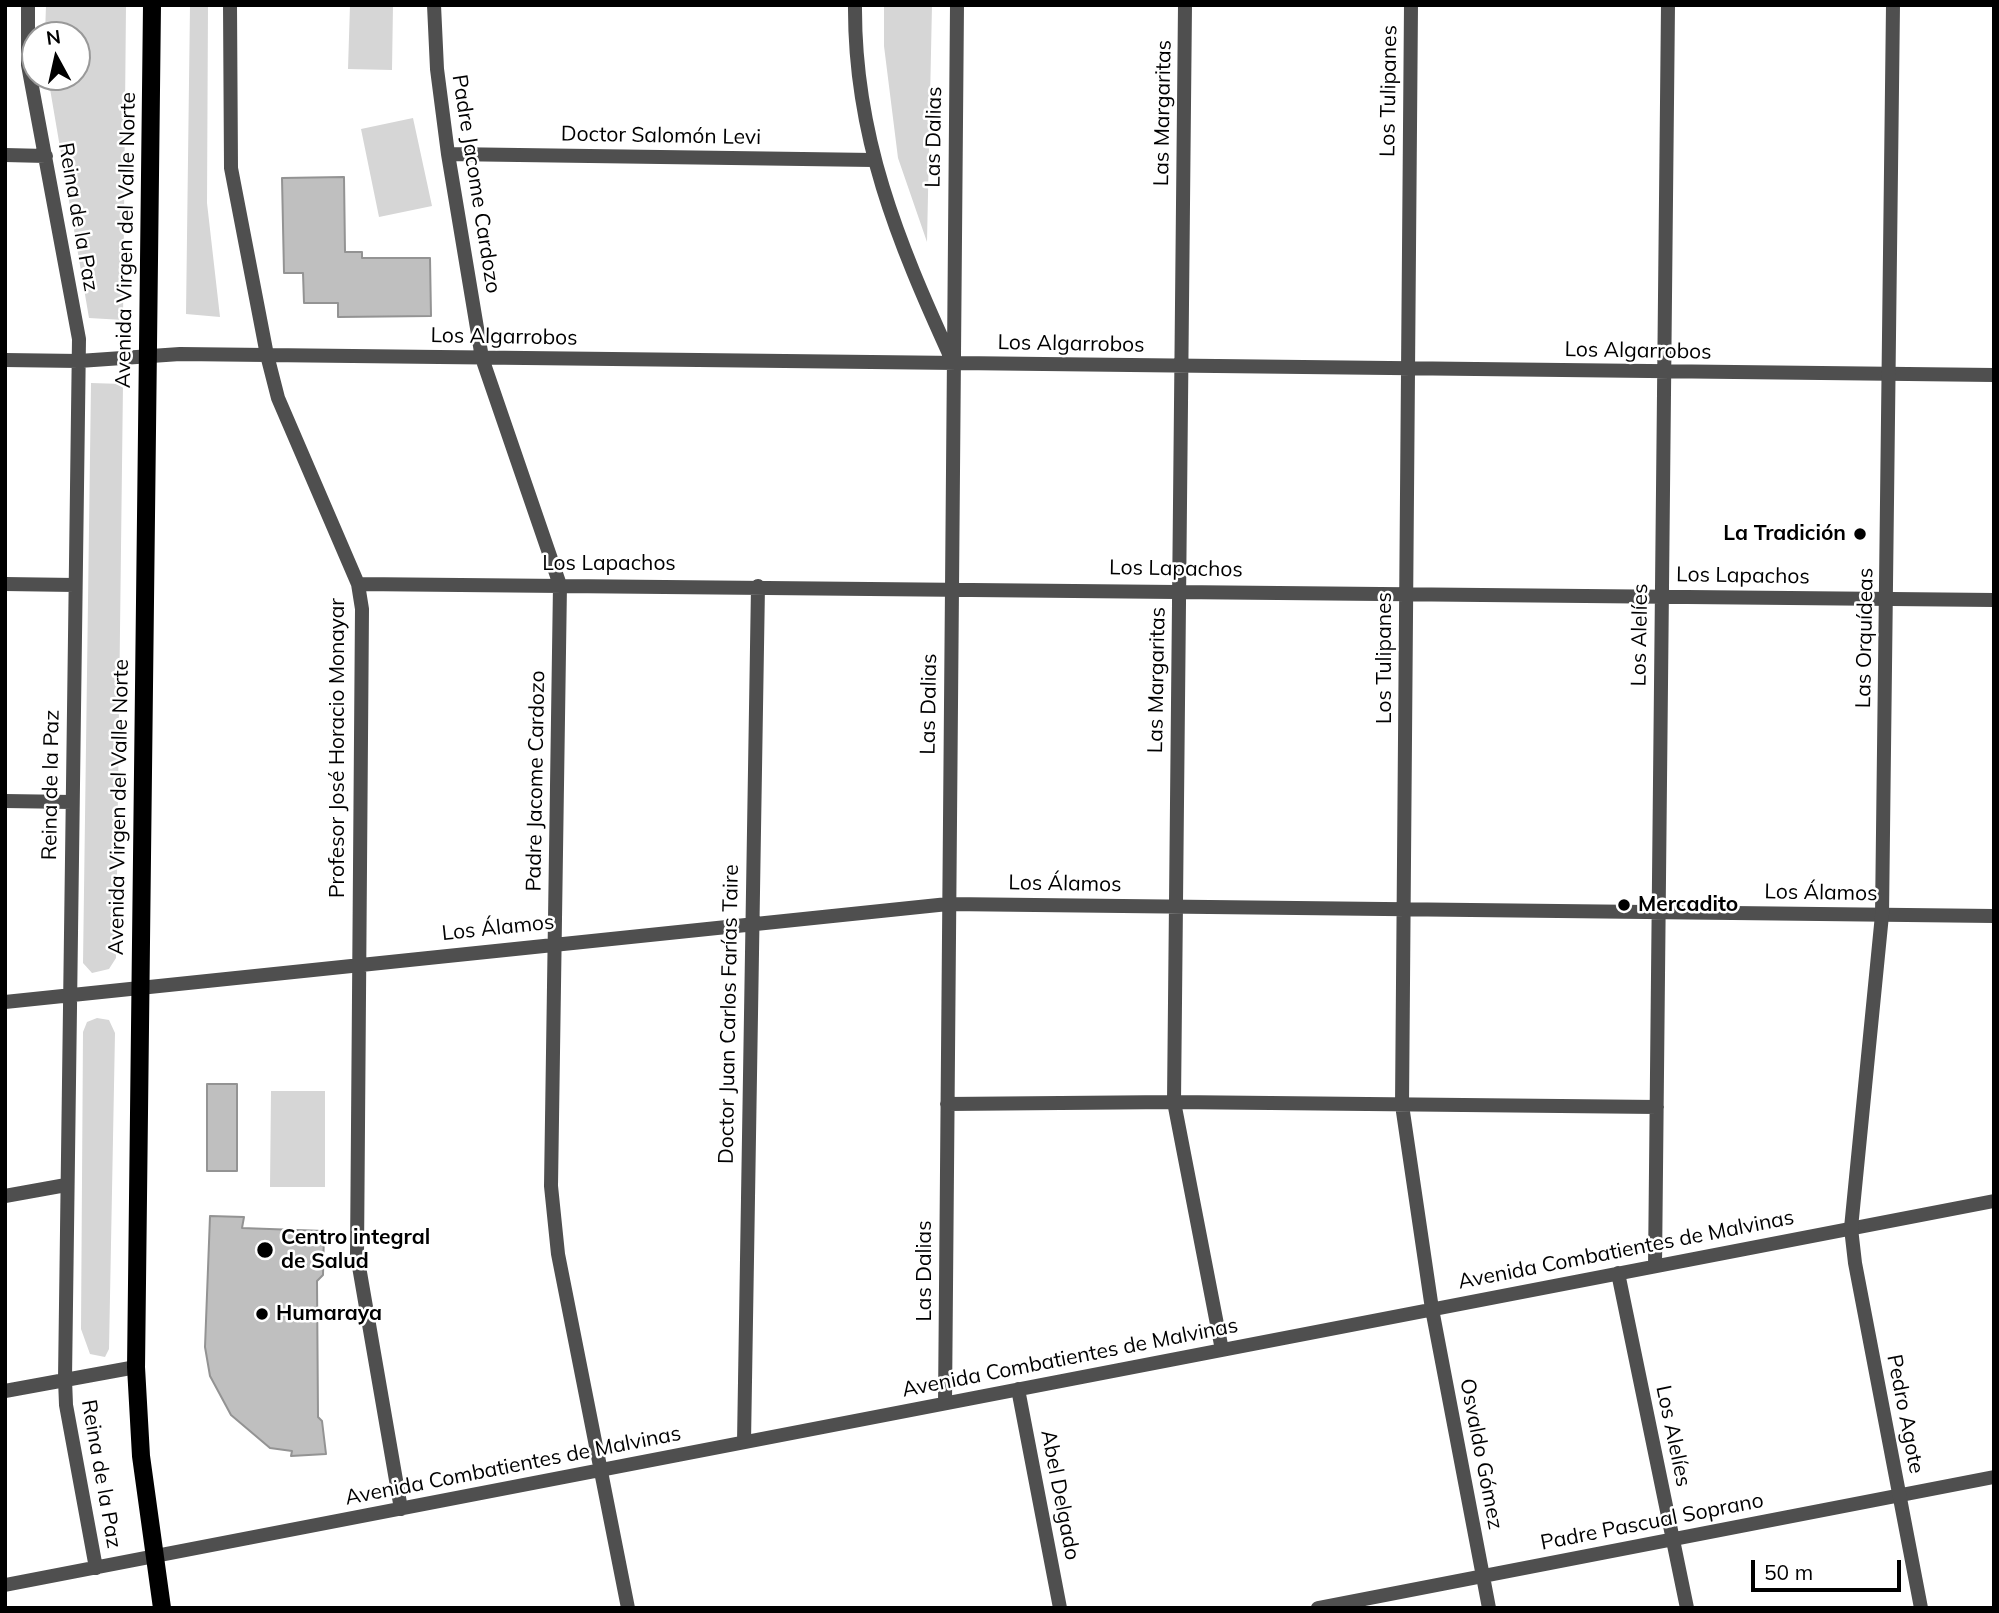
<!DOCTYPE html>
<html>
<head>
<meta charset="utf-8">
<style>
	body { margin:0 }
	#map { position:relative; width:1999px; height:1613px; overflow:hidden; background:#fff; font-family:Mulish,sans-serif }
	canvas { display:block }
	.frame { position:absolute; inset:0; border:7px solid #000; pointer-events:none }
	.north { position:absolute; left:21px; top:21px; width:70px; height:70px; box-sizing:border-box; background:#fff; border:2px solid #999; border-radius:50%; rotate:352deg; font-size:19px; font-weight:700; line-height:28px; text-align:center; color:#000 }
	.north::after { content:''; display:block; margin:auto; width:24px; height:32px; background:#000; clip-path:polygon(50% 0,100% 100%,50% 72%,0 100%) }
	.scale { position:absolute; left:1751px; top:1560px; width:150px; height:32px; box-sizing:border-box; border:4px solid #000; border-top:0; padding-left:9px; font-size:21px; line-height:24px; white-space:nowrap; color:#000; -webkit-text-stroke:5px #fff; paint-order:stroke }
</style>
</head>
<body>
<div id="map">
<canvas width="1999" height="1613"></canvas>
<div class="frame"></div>
<div class="north">N</div>
<div class="scale">50 m</div>
</div>
<script>
const g = document.querySelector('canvas').getContext('2d');
g.lineJoin = 'round';
function fillPath(path, color) { g.fillStyle = color; g.fill(path, 'evenodd'); }
function strokePath(path, color, width, dash) { g.strokeStyle = color; g.lineWidth = width; g.lineCap = dash ? 'butt' : 'round'; g.setLineDash(dash || []); g.stroke(path); }
function drawText(font, color, halo, rows, align = 'center') {
  g.font = font + ' Mulish,sans-serif'; g.lineWidth = 5; g.setLineDash([]); g.textBaseline = 'middle'; g.strokeStyle = halo; g.fillStyle = color; for (const [text, x, y, turn = 0] of rows) {
    g.save(); g.translate(x, y); g.rotate((+turn || 0) * Math.PI / 180); g.textAlign = isNaN(turn) ? turn : align; if (halo) g.strokeText(text, 0, 0); g.fillText(text, 0, 0); g.restore();
  }
}
fillPath(new Path2D(`
	M46,5H126L123,320L89,318L48,77H77V35H45Z
	M190,5H208L207,203L220,317L186,314Z
	M350,5H393L392,70L348,69Z
	M884,5H932L927,242L898,158L884,46Z
	M413,118L432,206L379,217L361,129Z
	M91,383L123,384L116,958L109,969L92,973L83,963Z
	M97,1018L109,1020L115,1033L109,1349L105,1357L90,1354L81,1329L83,1032L87,1022Z
	M271,1091H325V1187H270Z`), '#d6d6d6');
const building = new Path2D(`
	M344,177L345,252H362V258H430L431,316L338,317V303H304L303,273H284L282,178Z
	M207,1084H237V1171H207Z
	M210,1216L244,1217L242,1228L324,1231L323,1275L317,1281L318,1417L322,1421L326,1454L291,1456L292,1451L270,1448L231,1415L210,1376L205,1347Z`);
fillPath(building, '#bfbfbf');
strokePath(building, '#939393', 2);
strokePath(new Path2D(`
	M28,5V65L79,339L65,1379L66,1405L96,1568
	M230,5L231,168L267,355L278,398L358,584L362,609L357,1255L401,1509
	M434,5L437,69L448,154L482,358L560,585L551,1186L558,1254L628,1608
	M855,5C854,136 898,242 951,358
	M1185,5L1174,1102L1222,1350
	M1411,5L1402,1105L1432,1309L1489,1608
	M448,154L873,160
	M5,155L46,156
	M5,360L79,361L180,354L1994,375
	M5,584L75,585
	M358,584L1994,600
	M5,801L72,802
	M5,1002L948,904L1994,916
	M947,1104L1174,1102L1657,1107
	M5,1196L66,1185
	M1655,1266L1668,5
	M1618,1273L1687,1608
	M1018,1389L1060,1608
	M5,1391L136,1367
	M945,1403L957,5
	M744,1442L758,586
	M5,1585L1994,1201
	M1318,1608L1994,1477`), '#4f4f4f', 14);
strokePath(new Path2D(`
	M1893,5L1882,915L1851,1228L1855,1263L1921,1608`), '#4f4f4f', 14);
strokePath(new Path2D(`
	M152,5L136,1367L141,1456L162,1608`), '#000', 18);
for (const [x, y, r, color] of [
	[1860,534,7,"#000"],
	[1624,905,7,"#000"],
	[265,1250,9,"#000"],
	[262,1314,7,"#000"]
]) { const dot = new Path2D(); dot.arc(x, y, r, 0, 2 * Math.PI); g.fillStyle = color; g.fill(dot); strokePath(dot, '#fff', 2.5); }
drawText('21px', '#000', '#fff', [
	["Los Tulipanes",1389,91,-89],
	["Las Margaritas",1163,113,-89],
	["Doctor Salomón Levi",661,136,1],
	["Las Dalias",934,137,-89],
	["Padre Jacome Cardozo",476,184,81],
	["Reina de la Paz",78,217,80],
	["Avenida Virgen del Valle Norte",126,240,-89],
	["Los Algarrobos",504,337,1],
	["Los Algarrobos",1071,344,1],
	["Los Algarrobos",1638,351,1],
	["Los Lapachos",609,564],
	["Los Lapachos",1176,569,1],
	["Los Lapachos",1743,576,1],
	["Los Alelíes",1640,635,-89],
	["Las Orquídeas",1865,638,-89],
	["Los Tulipanes",1385,658,-90],
	["Las Margaritas",1157,680,-89],
	["Las Dalias",929,704,-89],
	["Profesor José Horacio Monayar",338,748,-90],
	["Padre Jacome Cardozo",536,781,-89],
	["Reina de la Paz",51,785,-89],
	["Avenida Virgen del Valle Norte",119,807,-89],
	["Los Álamos",1065,884,1],
	["Los Álamos",1821,893,1],
	["Los Álamos",498,928,-6],
	["Doctor Juan Carlos Farías Taire",729,1014,-89],
	["Avenida Combatientes de Malvinas",1626,1250,-11],
	["Las Dalias",925,1271,-90],
	["Avenida Combatientes de Malvinas",1070,1358,-11],
	["Pedro Agote",1905,1414,79],
	["Los Alelíes",1673,1436,78],
	["Osvaldo Gómez",1481,1454,79],
	["Avenida Combatientes de Malvinas",513,1466,-11],
	["Reina de la Paz",101,1474,80],
	["Abel Delgado",1060,1495,79],
	["Padre Pascual Soprano",1652,1522,-11]
]);
drawText('bold 21px', '#000', '#fff', [
	["La Tradición",1846,534,"right"],
	["Mercadito",1638,905],
	["Centro integral",281,1238],
	["de Salud",281,1262],
	["Humaraya",276,1314]
], 'left');
</script>
</body>
</html>
